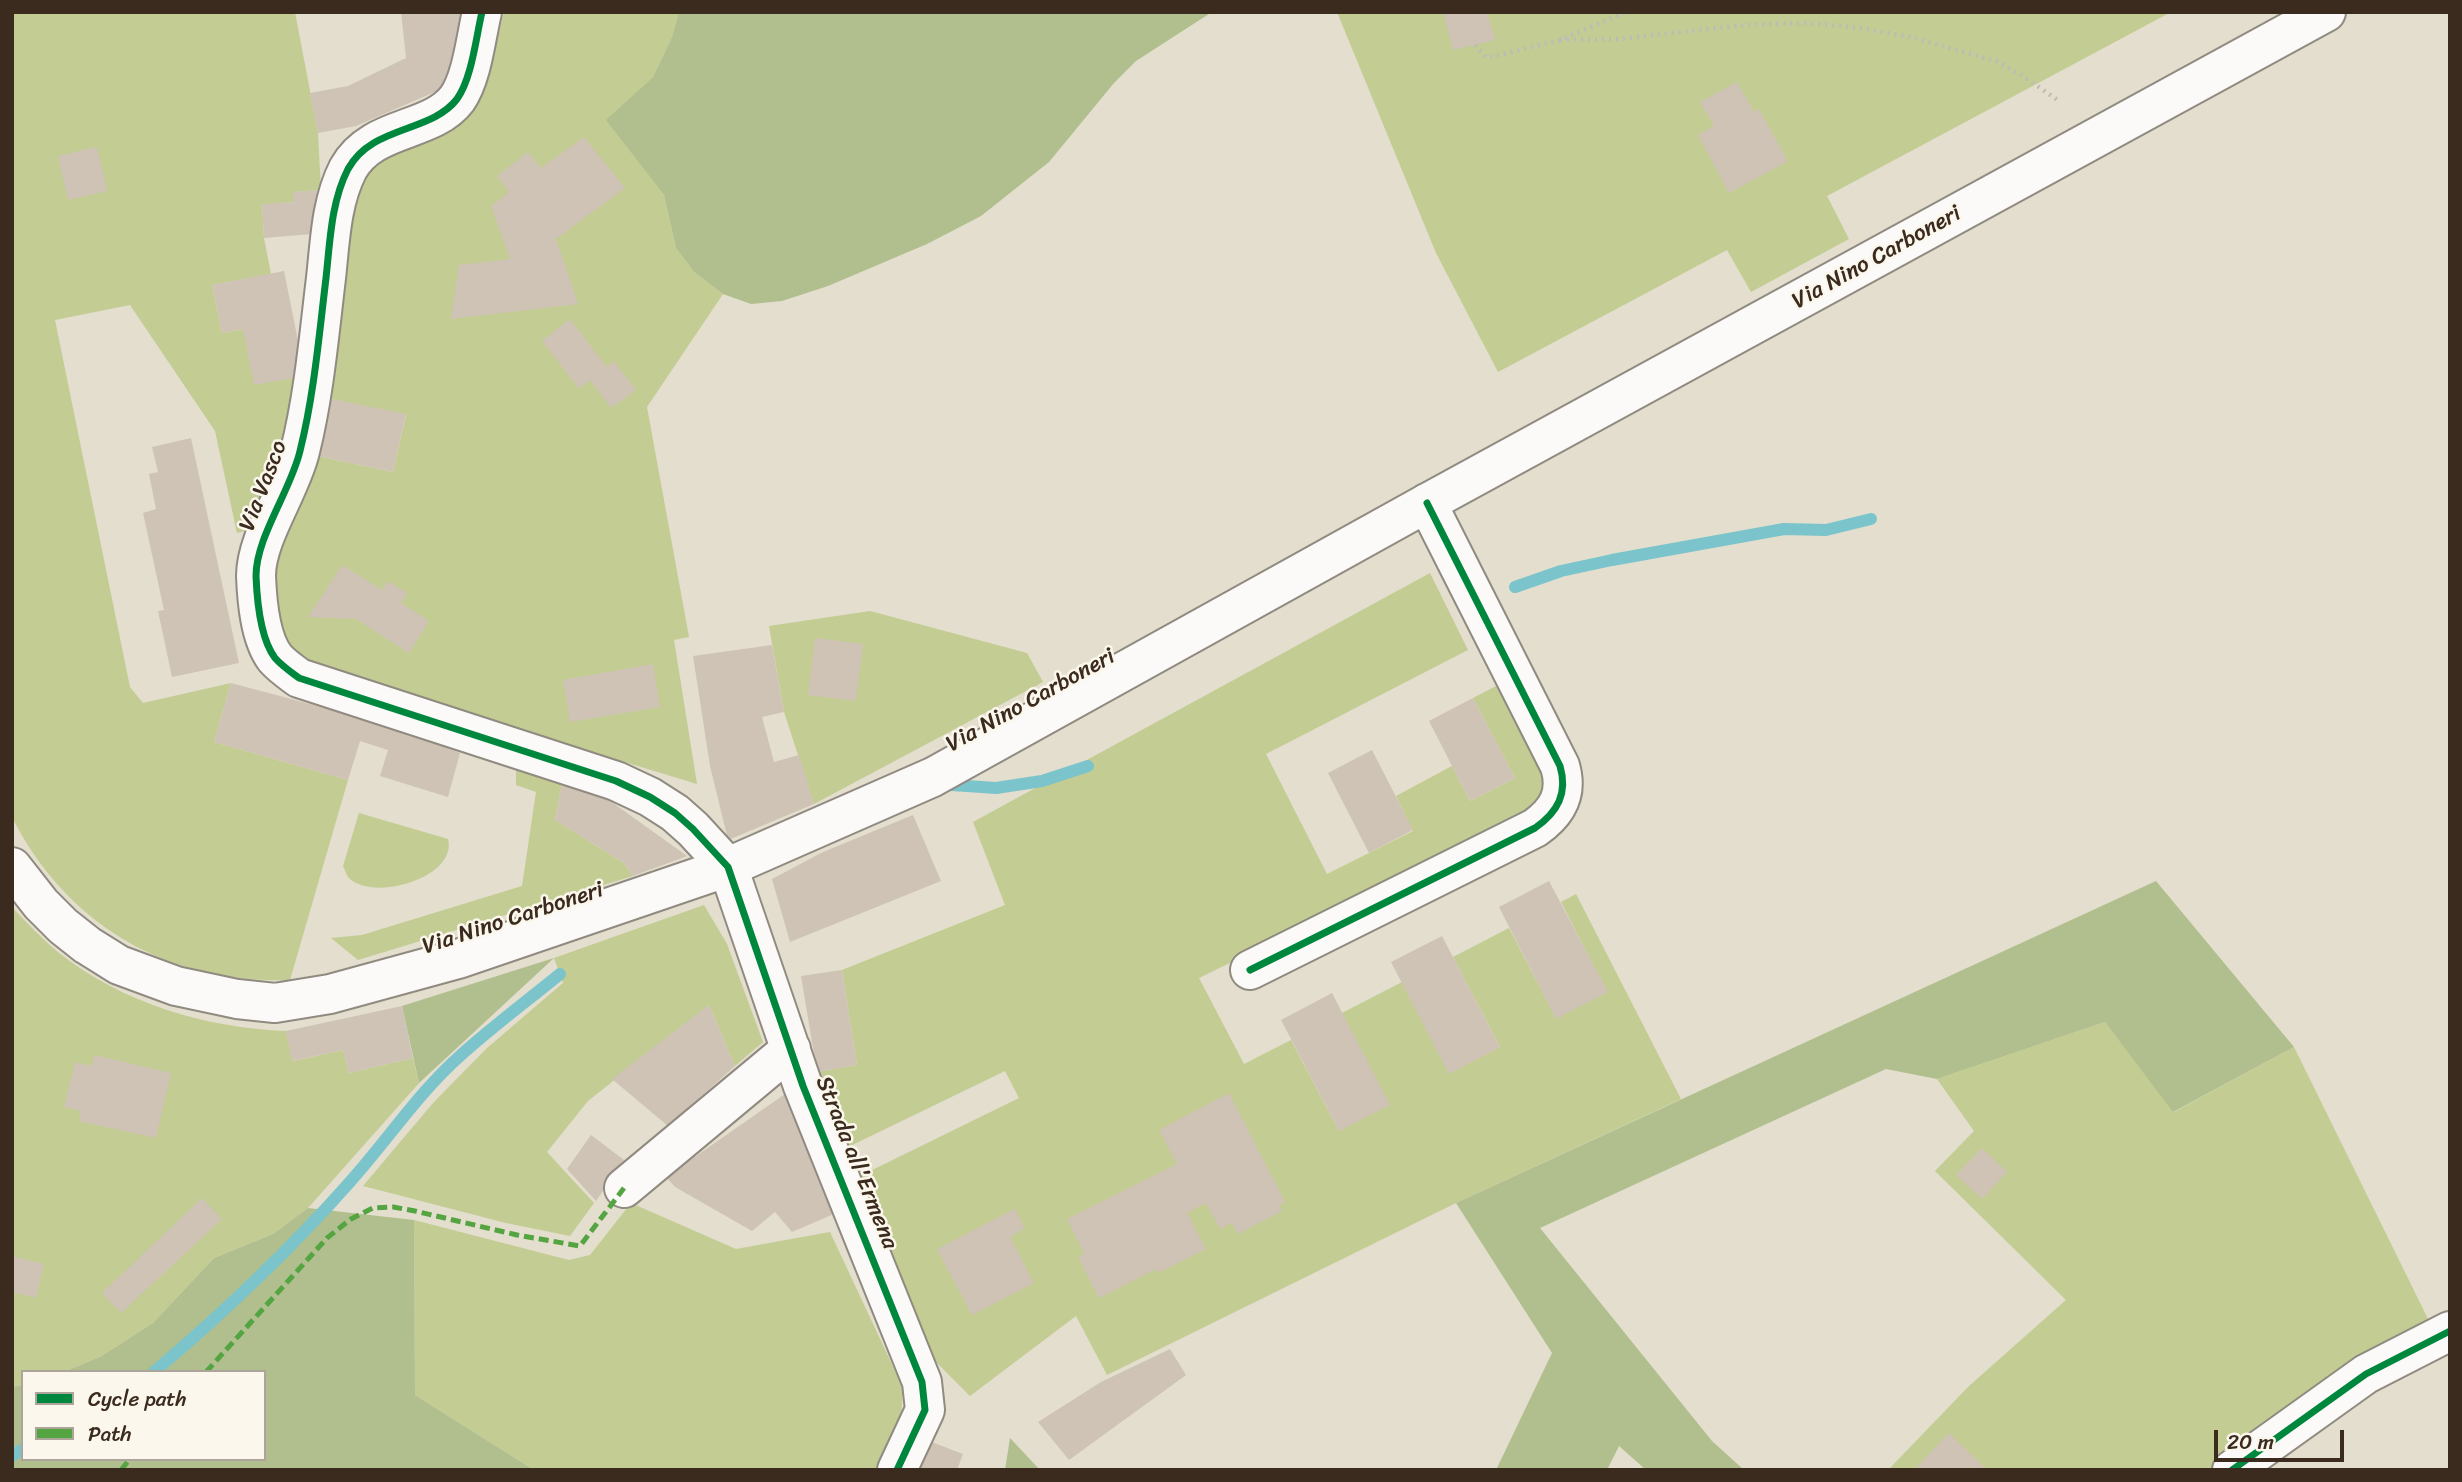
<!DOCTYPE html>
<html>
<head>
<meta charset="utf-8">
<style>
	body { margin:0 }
	#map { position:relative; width:2462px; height:1482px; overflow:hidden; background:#e3decd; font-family:Sriracha,sans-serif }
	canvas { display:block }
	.frame { position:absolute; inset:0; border:14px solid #3b2a1e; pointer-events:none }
	.legend { position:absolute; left:21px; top:1370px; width:245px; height:91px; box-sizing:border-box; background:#fbf7ec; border:2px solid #aea59a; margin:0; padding:9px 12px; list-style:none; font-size:21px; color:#3b2a1e }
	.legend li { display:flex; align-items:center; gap:14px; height:35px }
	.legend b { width:35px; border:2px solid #aea59a }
	.scale { position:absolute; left:2214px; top:1430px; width:130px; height:32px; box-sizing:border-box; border:4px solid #3b2a1e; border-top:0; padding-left:9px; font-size:21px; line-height:24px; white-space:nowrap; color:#3b2a1e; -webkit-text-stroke:5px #fbf7ec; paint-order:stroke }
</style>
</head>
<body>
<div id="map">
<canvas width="2462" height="1482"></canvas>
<div class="frame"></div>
<ul class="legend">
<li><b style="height:9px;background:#00873e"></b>Cycle path</li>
<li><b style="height:9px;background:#54a441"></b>Path</li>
</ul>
<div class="scale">20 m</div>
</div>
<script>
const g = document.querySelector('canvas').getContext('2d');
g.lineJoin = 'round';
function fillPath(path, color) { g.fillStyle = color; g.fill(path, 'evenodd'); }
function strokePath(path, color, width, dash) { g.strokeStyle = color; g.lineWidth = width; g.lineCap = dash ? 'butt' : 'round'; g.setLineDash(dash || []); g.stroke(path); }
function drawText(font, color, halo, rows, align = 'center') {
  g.font = font + ' Sriracha,sans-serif'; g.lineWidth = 5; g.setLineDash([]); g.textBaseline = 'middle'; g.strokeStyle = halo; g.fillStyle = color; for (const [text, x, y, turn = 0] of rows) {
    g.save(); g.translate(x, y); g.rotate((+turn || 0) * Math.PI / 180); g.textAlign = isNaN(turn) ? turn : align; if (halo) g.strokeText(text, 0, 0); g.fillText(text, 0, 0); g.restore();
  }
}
fillPath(new Path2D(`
	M12,12H295L318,133L321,190L294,192L293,202L262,205L264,238L271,274L212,285L222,333L243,329L305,376L255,528L237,533L215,431L130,305L55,320L130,687L143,703L231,683L214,742L348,780L290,980C169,984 67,926 12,817Z
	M504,12H679L672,37L653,77L607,120L664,195L676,248L694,272L723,294L647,407L689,637L674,640L697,784L315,668L285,646L271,576L313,455L393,472L406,415L326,398L348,223L365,172L391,152L444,134L462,118L476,102L488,76Z
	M1337,12H2171L1827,196L1849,239L1751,292L1727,250L1498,372L1436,253Z
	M1430,573L1468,650L1266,754L1327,874L1413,831L1396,796L1452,766L1470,801L1515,778L1473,698L1498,685L1541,768L1545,781L1538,805L1344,907L1199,978L1244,1064L1291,1040L1339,1131L1342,1013L1402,982L1449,1073L1500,1047L1453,957L1509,928L1556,1018L1607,992L1561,902L1576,894L1681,1099L1456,1203L1107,1375L1076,1316L970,1396L936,1362L860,1176L1019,1098L1005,1071L846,1148L817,1072L857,1065L842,970L1005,905L973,822Z
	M870,611L1027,653L1043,682L814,804L784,712L769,626Z
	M516,770L562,784L555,820L624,863L633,876L358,960L331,938L362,935L522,886L536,792L516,785Z
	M359,813L448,839C458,878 371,903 348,877C346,874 345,870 343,866Z
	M704,905L727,944L763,1042L735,1066L709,1005L588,1101L547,1152L594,1203L570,1236L506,1223L363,1186L433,1103L487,1048L563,983L554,958Z
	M12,907C27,923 42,939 59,953C122,1003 206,1028 286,1031L293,1061L343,1050L349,1073L413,1058L419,1083L308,1208L273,1234L214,1258L153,1323L100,1357L63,1372H23V1385L12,1387Z
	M2105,1022L2174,1112L2294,1047L2432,1327L2359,1364L2211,1470H1888L1969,1386L2066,1300L1935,1171L1974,1131L1937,1079Z
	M631,1203L736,1249L830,1232L903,1388L901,1419L876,1470H534L415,1395L414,1220L569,1260L590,1255Z`), '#c3cc92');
fillPath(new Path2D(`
	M679,12H1212L1136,61L1114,83L1049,162L981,216L927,244L828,286L782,301L751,304L723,294L694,272L676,248L664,195L606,120L653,77L672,37Z
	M2156,881L2294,1047L2173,1112L2105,1022L1937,1079L1886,1069L1540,1228L1712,1441L1744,1470H1646L1619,1446L1607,1470H1496L1552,1353L1456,1203Z
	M554,958L419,1083L402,1006Z
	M308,1208L414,1220L415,1395L534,1470H12V1387L23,1385V1459H264V1372H63L100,1357L153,1323L214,1258L273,1234Z
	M1010,1438L1040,1470H1005Z`), '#b0bf8d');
strokePath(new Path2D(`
	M1515,587L1561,571L1612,560L1784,529L1826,530L1871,519
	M952,785L996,788L1042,781L1088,766
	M154,1372C222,1314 289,1251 349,1183C387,1141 418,1093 461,1055C492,1027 527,1001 560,974
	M12,1456L23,1449`), '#7bc4cc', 12);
fillPath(new Path2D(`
	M401,12H463L444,88L356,126L318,133L310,93L348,86L406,58Z
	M1443,12H1487L1495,40L1453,50Z
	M1737,82L1754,112L1759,109L1788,161L1729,193L1698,135L1714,126L1700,102Z
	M584,137L625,188L556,239L578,304L451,319L459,265L510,259L491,206L509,192L497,176L528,152L541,168Z
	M97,147L107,191L68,200L58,156Z
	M321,190L312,234L264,238L262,204L293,202V192Z
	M284,271L305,376L254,385L243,329L222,333L212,285Z
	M570,319L607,367L614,361L636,390L611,408L590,380L579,389L542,341Z
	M326,398L406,414L393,472L313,455Z
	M191,438L239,663L172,677L158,611L164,610L143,513L156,509L149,474L158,472L152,447Z
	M342,565L382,590L388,581L407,593L401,603L429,621L409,653L356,619L308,617Z
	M815,638L863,644L856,701L808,695Z
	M772,645L784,712L762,717L774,762L799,755L814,804L728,840L710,766L693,656Z
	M653,664L660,707L570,722L563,680Z
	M231,683L396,727L460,753L448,797L380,776L388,750L360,741L348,780L214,742Z
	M1473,698L1515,778L1470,801L1429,721Z
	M1372,750L1413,830L1369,853L1328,773Z
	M562,784L602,795L687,856L633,876L624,863L555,820Z
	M913,815L941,881L790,942L772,879L823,852Z
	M1549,881L1608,992L1556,1019L1499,907Z
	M1442,936L1500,1047L1449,1074L1391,962Z
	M842,970L857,1065L817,1072L801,976Z
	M1332,993L1390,1105L1339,1131L1281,1020Z
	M709,1005L735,1066L668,1126L612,1079Z
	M402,1006L413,1058L349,1073L343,1050L292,1061L286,1031Z
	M94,1055L171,1073L156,1138L79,1121L81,1111L64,1107L75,1062L92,1066Z
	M1229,1093L1285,1202L1279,1205L1282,1211L1238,1234L1232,1223L1220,1229L1206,1203L1187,1213L1206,1249L1158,1273L1156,1269L1099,1298L1078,1257L1084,1253L1067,1219L1177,1164L1159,1130Z
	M785,1094L834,1214L792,1232L775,1212L752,1231L675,1187L666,1177Z
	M591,1135L624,1160L596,1201L567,1169Z
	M1982,1148L2007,1172L1982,1199L1956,1175Z
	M202,1198L222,1219L121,1313L102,1293Z
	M1015,1209L1025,1228L1010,1237L1034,1283L972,1315L937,1249Z
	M12,1256L44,1264L36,1298L12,1292Z
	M1170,1349L1186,1375L1069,1460L1038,1422L1101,1382Z
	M1949,1433L1987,1470H1914Z
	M929,1441L963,1454L957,1470H918Z`), '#cfc3b6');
const minor = new Path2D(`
	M482,12C476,37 472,78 457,99C431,133 372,125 348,169C331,202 330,242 326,278C319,336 314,395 300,451C291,490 256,537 256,576C257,601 260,638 275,658C282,666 291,672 299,678L616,781L650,797L675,813L693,829L728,867L803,1086L922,1382L925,1410L897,1470
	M1250,970L1535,828C1558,812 1568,793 1560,766L1427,503
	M624,1188L791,1049
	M2232,1470L2366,1374L2450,1331`);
const secondary = new Path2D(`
	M12,867L41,904L63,926L87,945L119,965L176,986L237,999L275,1003L330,994L458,959L728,867L933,777L1427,503L2326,12`);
strokePath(minor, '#908a80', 42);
strokePath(secondary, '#908a80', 42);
strokePath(new Path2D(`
	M2209,12V19
	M1560,40L1618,39L1745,25L1808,23L1860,28L1910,37L1996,61L2023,76L2059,101
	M1475,45L1487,58L1560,40L1626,12`), '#bebbb7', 4.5, [2, 5]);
strokePath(minor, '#fbfaf8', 38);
strokePath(secondary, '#fbfaf8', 38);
strokePath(new Path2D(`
	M206,1372L327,1238L351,1219L373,1208L393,1207L415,1211L517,1235L580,1246L624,1188
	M121,1470L130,1459`), '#54a441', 5, [10, 5]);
strokePath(new Path2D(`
	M482,12C476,37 472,78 457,99C431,133 372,125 348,169C331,202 330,242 326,278C319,336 314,395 300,451C291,490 256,537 256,576C257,601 260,638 275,658C282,666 291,672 299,678L616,781L650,797L675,813L693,829L728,867L803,1086L922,1382L925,1410L897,1470
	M1250,970L1535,828C1558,812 1568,793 1560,766L1427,503
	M2232,1470L2366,1374L2450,1331`), '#00873e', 7);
drawText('23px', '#3b2a1e', '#fbf7ec', [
	["Via Nino Carboneri",1877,258,-29],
	["Via Vasco",264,486,-69],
	["Via Nino Carboneri",1031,701,-29],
	["Via Nino Carboneri",513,919,-18],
	["Strada all'Ermena",856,1163,68]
]);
</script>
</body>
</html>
